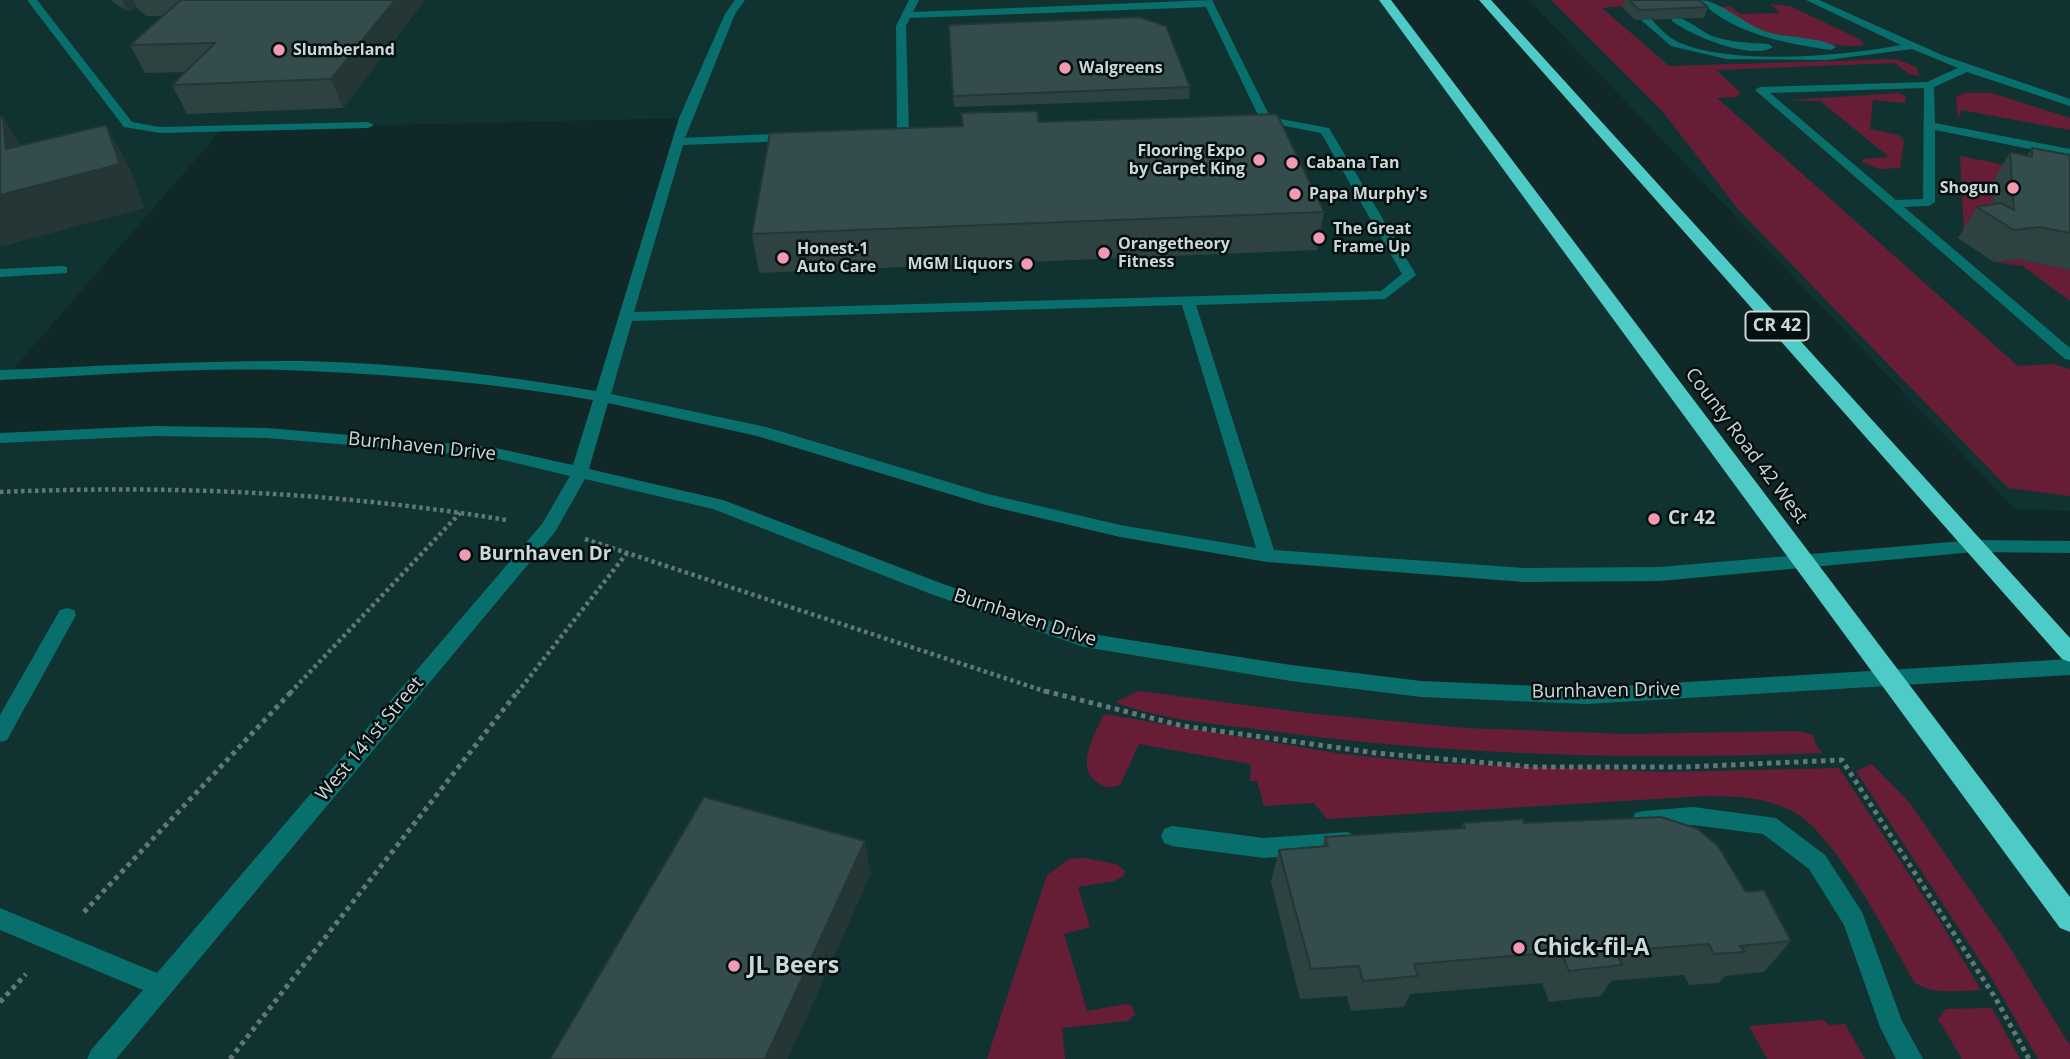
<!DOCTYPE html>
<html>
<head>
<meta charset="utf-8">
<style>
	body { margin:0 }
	canvas { display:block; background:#102827 }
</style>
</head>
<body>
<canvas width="2070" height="1059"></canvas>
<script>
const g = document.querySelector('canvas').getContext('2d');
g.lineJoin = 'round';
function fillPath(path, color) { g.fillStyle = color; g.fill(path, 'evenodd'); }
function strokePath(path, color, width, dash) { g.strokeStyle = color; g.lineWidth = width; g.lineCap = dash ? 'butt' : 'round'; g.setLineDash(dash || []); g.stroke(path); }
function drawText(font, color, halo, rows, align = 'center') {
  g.font = font + ' "Open Sans",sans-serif'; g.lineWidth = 5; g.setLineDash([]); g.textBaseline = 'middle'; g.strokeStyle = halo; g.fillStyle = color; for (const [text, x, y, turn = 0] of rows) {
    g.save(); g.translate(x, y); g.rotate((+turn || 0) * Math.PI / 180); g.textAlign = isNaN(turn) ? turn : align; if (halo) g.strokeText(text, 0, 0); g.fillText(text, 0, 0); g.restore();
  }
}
fillPath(new Path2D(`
	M0,0H1385L1802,562L1660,574L1376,565L1120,531L760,431L603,397L684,118L222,129L8,375H0Z
	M1529,0H2070V511L2015,509Z
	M267,433L491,452L717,504L1084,640L1291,673L1587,696L1889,678L2070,919V1059H0V438Z`), '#103332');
fillPath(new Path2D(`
	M1551,0H1629L1635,5L1602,8L1669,66L1896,59L1916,67L1920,76L1909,74L1895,63L1716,70L1741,93L1736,97L1717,98L2018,366L2052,364L2070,369V496L2008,488L1737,208L1664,113Z
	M1770,4L1790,6L1859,39L1864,45C1850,50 1760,35 1747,27C1737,22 1729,13 1721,7L1730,6L1740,14L1781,13Z
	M1899,93L1906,97L1905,103L1873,100L1870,129L1899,135L1904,141L1900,168L1879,169L1862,162L1863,159L1889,157L1820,101L1788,100Z
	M1964,93H1992L2070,118V130L1961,110L1958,120L1956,97Z
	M1960,156L2070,178L1994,242L1981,235L1958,238L1964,233Z
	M2019,259L2070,270V301L2023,266L1994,262Z
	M1139,691L1306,713L1466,728L1626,734L1798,731L1814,735V741L1822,753C1637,760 1454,756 1271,731C1220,724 1163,721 1115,702Z
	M1104,714L1342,754L1434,763L1664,772L1839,768L1941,923L1981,990C1959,991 1935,995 1915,983C1891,941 1834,833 1794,812C1766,797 1736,796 1705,796L1327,819L1314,803L1264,806L1257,781H1250L1251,764L1139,744L1120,785C1111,788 1106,788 1098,783C1074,767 1095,734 1104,714Z
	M1872,764L1909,802L2009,946L2070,1046V1059H2038L1994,982L1856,771Z
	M1085,858L1116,864L1125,871L1124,876L1114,881L1078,887L1090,927L1064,934L1087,1011L1126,1004L1131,1005L1135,1014L1128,1021L1062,1028L1065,1059H987L1047,875L1069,859Z
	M1992,1008L2020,1059H1962L1938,1019L1946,1009Z
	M1824,1020L1829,1025L1845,1024L1865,1059H1767L1749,1026Z`), '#681d37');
strokePath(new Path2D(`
	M0,492C170,485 338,492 506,520
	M585,539L1050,693
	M290,693L460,513
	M517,693L627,553`), '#637776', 4.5, [3.5, 3.5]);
strokePath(new Path2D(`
	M1045,691L1183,726L1376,753L1533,767H1684L1842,760L1996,999L2029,1059
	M84,912L292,691
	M0,1002L26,974
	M230,1059L518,691`), '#637776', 5, [4.5, 4.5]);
fillPath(new Path2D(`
	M27,0H37L132,122L160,127L368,122L374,125L368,128L160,133L124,127Z
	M735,0H745L735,14L685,138L791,133L797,137L791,141L683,145L634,312L1381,291L1402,274L1321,133L1255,120L1253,118L1258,115L1206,7L910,18L906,26L909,133L903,136L897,133L896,26L909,0H919L913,12L1212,0L1270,117L1329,128L1416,275L1385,299L1196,305L1274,550L1524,568L1660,567L1974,540L2070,541V553L1974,552L1660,581L1524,582L1267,562L1120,537L986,505L757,436L608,403L589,469L723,500L943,584L1085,633L1291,665L1421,681L1587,688L2070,659V675L1587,704L1421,697L1291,681L1084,647L931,594L713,509L585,479L555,532L116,1059H87L91,1050L143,990L0,930V908L157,973L542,524L570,476L491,457L267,438L154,436L0,443V433L154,426L267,428L491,447L573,465L593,400C499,384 404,375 308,371C206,366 102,375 0,380V370C101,366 203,360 304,361C400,363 501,375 596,391L679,118L725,14ZM1182,305L1256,548L1120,525L988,494L766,427L611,394L632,321Z
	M1699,0C1720,0 1745,25 1767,32C1786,38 1822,37 1836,47L1831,50C1784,43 1735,35 1699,0Z
	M1806,0H1819L1942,55L2070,99V106L1967,72L1934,87L1935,123L2070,149V157L1935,130V202L1929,206L1904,207L2070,348V360L2065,359L1755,90L1760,87L1927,82L1958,68L1912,49L1827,60L1726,59L1671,46L1641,20L1650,18C1658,26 1667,37 1678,42C1732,66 1844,56 1901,45ZM1924,88L1923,199L1896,200L1770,93Z
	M1672,17C1685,16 1700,31 1712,36C1730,42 1749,43 1768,44L1773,47C1752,61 1692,36 1672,21Z
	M62,266L67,267V273L0,277V269Z
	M67,608L74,610L76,615L7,740L0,742V715L60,610Z
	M1693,807L1776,818L1825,855L1862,912L1902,1021L1923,1059H1896L1880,1027L1844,925L1809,869L1763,834L1693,825L1643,829L1635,827L1632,820L1635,813L1643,811Z
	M1172,826L1264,838L1347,832L1355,835L1358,842L1355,849L1347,852L1264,858L1172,846L1164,843L1161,836L1164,829Z`), '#086f6d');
fillPath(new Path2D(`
	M1379,0H1391L2070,897V932L2060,928Z
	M1479,0H1491L2070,638V662L2062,659Z`), '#4ecbc7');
fillPath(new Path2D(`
	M110,0H425L343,108L187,114L172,85L185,72L145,73L130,45L163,16H146L137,8L127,11Z
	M1625,0H1699L1708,7L1704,18L1635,20L1622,7Z
	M949,25L1190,87L1189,99L954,107Z
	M961,113L1039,122L1324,212L1317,250L759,273L752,234L962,126Z
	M2032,148L2070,155V270L2019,259L1994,262L1958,238L1977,207L1993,204L1992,183L2010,152L2027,156Z
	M1463,823H1524L1746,892L1791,941L1764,972L1725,976L1719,983L1689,985L1684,975L1611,981L1601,996L1549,1002L1542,983L1410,994L1404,1007L1351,1011L1347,996L1300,999L1271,882L1279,850L1322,847L1325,837L1461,828Z`), '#2d4241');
fillPath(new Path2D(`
	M122,0H133L137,8L127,11Z
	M395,0H425L343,108L331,79Z
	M3,117L29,160L106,125L130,168L145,208L0,247V195L6,149Z
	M865,841L871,874L788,1059H765Z`), '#243635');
const building = new Path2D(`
	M181,0H395L331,79L172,85L215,43L130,45Z
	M1629,0H1699L1708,7L1639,10Z
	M1139,17L1166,26L1190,87L953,96L949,25Z
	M1037,111L1039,122L1277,114L1324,212L752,234L770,133L963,126L961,113Z
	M0,117H3L6,149L106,125L120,164L0,195Z
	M2032,148L2070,155V233L2039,227L2014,230L1977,207L2001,203L2014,210L2010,152L2032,157Z
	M704,797L865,841L765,1059H550Z
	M1661,817L1698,829L1718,846L1746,892L1764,890L1791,941L1740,946L1745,952L1714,954L1709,944L1616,951L1622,965L1569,971L1561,952L1414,964L1418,976L1363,981L1359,966L1311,969L1279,850L1328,846L1325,837L1465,828L1463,823L1523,819L1524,823Z`);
fillPath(building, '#344d4c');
strokePath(building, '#243635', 2);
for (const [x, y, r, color] of [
	[279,50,7,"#f19ab1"],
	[1065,68,7,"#f19ab1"],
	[1259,160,7,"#f19ab1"],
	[1292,163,7,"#f19ab1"],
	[2013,188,7,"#f19ab1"],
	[1295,194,7,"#f19ab1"],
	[1319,238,7,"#f19ab1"],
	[1104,253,7,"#f19ab1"],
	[783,258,7,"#f19ab1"],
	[1027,264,7,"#f19ab1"],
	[1654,519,7,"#f19ab1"],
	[465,555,7,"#f19ab1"],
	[1519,948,7,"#f19ab1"],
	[734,966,7,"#f19ab1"]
]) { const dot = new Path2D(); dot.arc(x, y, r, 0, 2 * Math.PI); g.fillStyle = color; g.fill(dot); strokePath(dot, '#060f0f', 2.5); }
drawText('bold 16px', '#cad8d7', '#060f0f', [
	["Slumberland",293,50],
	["Walgreens",1079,68],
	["Flooring Expo",1245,151,"right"],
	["by Carpet King",1245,169,"right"],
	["Cabana Tan",1306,163],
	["Shogun",1999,188,"right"],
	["Papa Murphy's",1309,194],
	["The Great",1333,229],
	["Frame Up",1333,247],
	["Orangetheory",1118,244],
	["Fitness",1118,262],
	["Honest-1",797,249],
	["Auto Care",797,267],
	["MGM Liquors",1013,264,"right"]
], 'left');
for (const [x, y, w] of [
	[1777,326,63]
]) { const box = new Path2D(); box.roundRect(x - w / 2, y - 14.5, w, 29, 5); g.fillStyle = '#060f0f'; g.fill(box); strokePath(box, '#cad8d7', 2); }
drawText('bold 18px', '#cad8d7', null, [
	["CR 42",1777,326]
]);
drawText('19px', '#cad8d7', '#060f0f', [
	["County Road 42 West",1746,446,53],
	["Burnhaven Drive",422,447,6],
	["Burnhaven Drive",1025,618,18],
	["Burnhaven Drive",1606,691,-1],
	["West 141st Street",370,739,-50]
]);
drawText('bold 19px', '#cad8d7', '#060f0f', [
	["Cr 42",1668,519],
	["Burnhaven Dr",479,555]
], 'left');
drawText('bold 23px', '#cad8d7', '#060f0f', [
	["Chick-fil-A",1533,948],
	["JL Beers",748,966]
], 'left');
</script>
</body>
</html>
